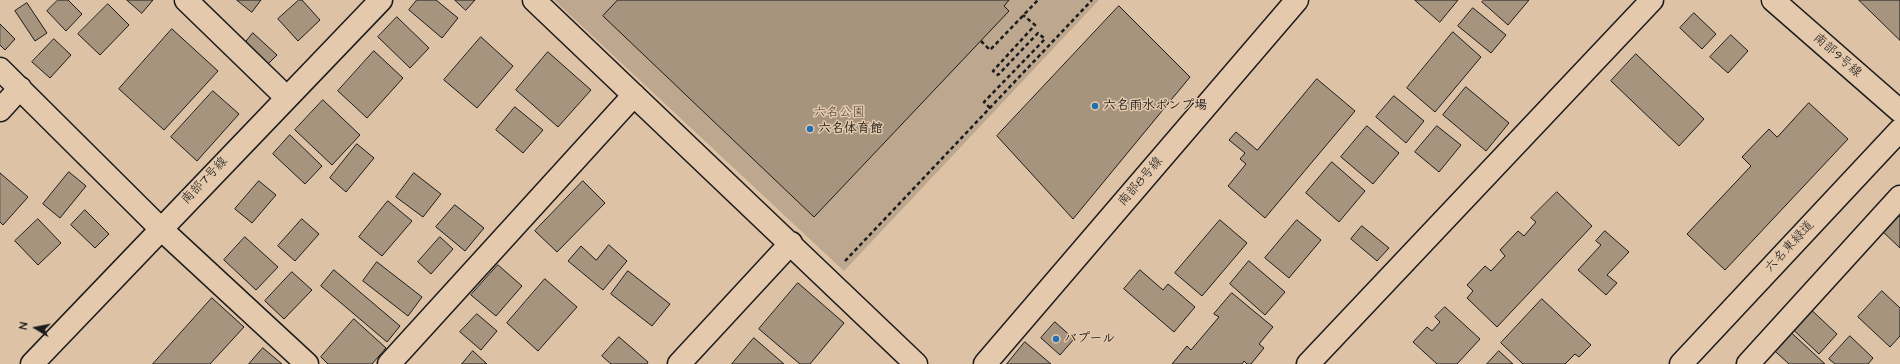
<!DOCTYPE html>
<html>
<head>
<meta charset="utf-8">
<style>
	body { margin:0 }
	#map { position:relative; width:1900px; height:364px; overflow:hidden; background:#ddc2a6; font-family:"Architects Daughter",sans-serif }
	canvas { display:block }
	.north { position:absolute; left:16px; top:308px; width:40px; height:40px; -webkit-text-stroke:3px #e5c9ac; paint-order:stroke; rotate:280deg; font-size:11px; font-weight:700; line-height:16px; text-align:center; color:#1c1c1c }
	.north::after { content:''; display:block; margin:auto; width:14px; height:18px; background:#1c1c1c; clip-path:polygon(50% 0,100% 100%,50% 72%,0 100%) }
</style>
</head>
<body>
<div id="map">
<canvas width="1900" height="364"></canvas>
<div class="north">N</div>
</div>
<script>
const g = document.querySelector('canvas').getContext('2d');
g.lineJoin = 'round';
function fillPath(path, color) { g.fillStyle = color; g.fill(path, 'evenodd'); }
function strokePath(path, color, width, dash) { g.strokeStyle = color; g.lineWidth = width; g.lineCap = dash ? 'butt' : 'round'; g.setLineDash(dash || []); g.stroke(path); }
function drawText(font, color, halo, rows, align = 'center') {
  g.font = font + ' "Architects Daughter","Klee One",sans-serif'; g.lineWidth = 3; g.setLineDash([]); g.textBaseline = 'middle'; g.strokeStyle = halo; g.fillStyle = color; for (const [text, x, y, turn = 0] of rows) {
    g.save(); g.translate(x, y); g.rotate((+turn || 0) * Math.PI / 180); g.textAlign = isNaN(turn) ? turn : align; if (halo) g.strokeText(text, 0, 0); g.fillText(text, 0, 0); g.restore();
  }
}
fillPath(new Path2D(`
	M554,0H1099L844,271Z`), '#bda78f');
const building = new Path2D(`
	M58,0H68L82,14L66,31L47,11Z
	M127,0H153L142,13Z
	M237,0H261L252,12Z
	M299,0H302L320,20L298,41L278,19Z
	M417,0H436L458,18L442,38L409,10Z
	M455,0H475L466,10Z
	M618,0H1009L1004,6L1009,11L814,217L603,16Z
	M1415,0H1458L1440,22Z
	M1484,0H1529L1508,25L1482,2Z
	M1859,0H1900V40Z
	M27,3L47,33L35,41L15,11Z
	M108,4L129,25L100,55L78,34Z
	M1119,6L1190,77L1073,219L997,136Z
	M1473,8L1506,35L1491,53L1458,26Z
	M1694,13L1716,34L1702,49L1680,28Z
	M397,17L429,48L410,68L378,37Z
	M0,24L15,39L5,50L0,45Z
	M172,29L218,71L164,130L119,89Z
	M1453,32L1481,57L1435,112L1407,88Z
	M253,33L277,55L268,64L245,43Z
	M1731,35L1748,51L1728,73L1710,57Z
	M481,37L513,66L477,108L444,80Z
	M54,39L71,55L50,78L32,62Z
	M374,51L403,78L367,118L338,91Z
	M548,52L591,90L558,127L516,90Z
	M1636,54L1704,119L1679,146L1611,81Z
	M1317,79L1355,111L1265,218L1228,186L1246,164L1240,159L1245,153L1229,140L1236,132L1257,150Z
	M1466,87L1509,123L1486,151L1443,115Z
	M213,91L239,114L197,161L171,137Z
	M1394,96L1424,121L1406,143L1376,117Z
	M323,100L360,135L332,165L295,130Z
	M1809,103L1848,139L1725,270L1687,234L1751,166L1742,157L1769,129L1777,137Z
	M515,107L543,130L523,153L496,130Z
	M1367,126L1399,153L1373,184L1341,157Z
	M1437,126L1461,145L1439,172L1415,152Z
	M290,135L322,166L305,184L273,154Z
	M357,144L374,158L346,192L330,178Z
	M1332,162L1365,191L1339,222L1306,193Z
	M69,172L86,186L60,218L43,204Z
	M0,173L28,197L3,225L0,222Z
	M414,173L441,194L423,217L396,197Z
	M259,181L276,195L252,223L235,209Z
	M583,181L605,203L557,252L535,231Z
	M1557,192L1592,226L1497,327L1467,298L1473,291L1467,285L1485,266L1491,271L1505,256L1500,250L1518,231L1524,236L1536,222L1531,218Z
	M388,201L412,221L382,256L359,237Z
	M455,205L484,228L465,251L436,227Z
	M85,210L109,234L95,248L71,225Z
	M1896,214L1900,217V248L1881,230Z
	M38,219L61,243L38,265L15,241Z
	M302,219L319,234L295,261L278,246Z
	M1220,220L1247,243L1202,296L1175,273Z
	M1297,220L1321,240L1289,278L1265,258Z
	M1362,226L1389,248L1377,261L1351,239Z
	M1605,231L1629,252L1607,275L1617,283L1606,295L1578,270L1601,245L1596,241Z
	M245,237L278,267L256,290L224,260Z
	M440,237L453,249L431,274L418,262Z
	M609,245L627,261L603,290L568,261L581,246L596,260Z
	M1249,261L1285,292L1265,315L1230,284Z
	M377,262L422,297L408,316L363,281Z
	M498,265L522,286L496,316L471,295Z
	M334,270L400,326L387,342L321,286Z
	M1140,270L1163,290L1168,284L1195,307L1174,332L1124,289Z
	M628,271L670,304L652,326L611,294Z
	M292,272L312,290L284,319L265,301Z
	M545,279L577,307L538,351L507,323Z
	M798,283L844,323L810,364H800L759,329Z
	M1882,291L1900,308V336L1890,347L1858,317Z
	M1232,293L1273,327L1259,344L1264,348L1251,364H1247L1244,361L1242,364H1172L1187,346L1191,350L1219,317L1214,314Z
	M212,298L244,327L210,364H153Z
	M1542,299L1591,345L1579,357L1575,354L1565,364H1523L1501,343Z
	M1805,304L1837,334L1819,354L1786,323Z
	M1445,307L1480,339L1457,364H1437L1413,342L1427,327L1432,331L1440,322L1435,317Z
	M477,314L497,331L481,350L460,332Z
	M354,319L386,348L372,364H328L321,357Z
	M1055,322L1074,339L1060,355L1041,338Z
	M1783,325L1825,364H1789L1766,343Z
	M1850,336L1873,358L1868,364H1835L1829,359Z
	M619,337L648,362L647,364H611L602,356Z
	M754,338L784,364H732Z
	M1025,342L1051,364H1007Z
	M263,348L282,364H249Z
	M473,351L487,364H462Z
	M1499,351L1513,364H1487Z`);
fillPath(building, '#a7947f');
strokePath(building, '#1c1c1c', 1);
const minor = new Path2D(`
	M186,0L286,97
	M534,0L916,364
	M0,69L160,228L307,364
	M0,110L20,88
	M389,364L634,95
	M679,364L791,243
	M985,364L1297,0
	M1308,364L1652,0
	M1681,364L1900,130
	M1748,364L1900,197`);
const tertiary = new Path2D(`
	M1773,0L1900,111
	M32,364L381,0`);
strokePath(minor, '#1c1c1c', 25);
strokePath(tertiary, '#1c1c1c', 25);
strokePath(new Path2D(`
	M981,41L990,50L1038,0
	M990,108L984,102L1045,39L1038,33L998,75L993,71L1035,25L1023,15
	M845,261L1092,0`), '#1c1c1c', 2.5, [4, 3]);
strokePath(minor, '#e5c9ac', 22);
strokePath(tertiary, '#e5c9ac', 22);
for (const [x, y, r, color] of [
	[1095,106,4,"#1f6fb2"],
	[810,129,4,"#1f6fb2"],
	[1056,339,4,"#1f6fb2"]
]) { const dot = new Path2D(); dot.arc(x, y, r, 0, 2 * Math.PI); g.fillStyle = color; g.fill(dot); strokePath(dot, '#e5c9ac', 1.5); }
drawText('13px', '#1c1c1c', '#e5c9ac', [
	["南部9号線",1837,56,41],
	["南部7号線",205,181,-46],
	["南部8号線",1141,182,-49],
	["六名東緑道",1790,247,-47]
]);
drawText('bold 13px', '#1c1c1c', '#e5c9ac', [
	["六名雨水ポンプ場",1103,106],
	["六名体育館",818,129],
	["バプール",1064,339]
], 'left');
drawText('13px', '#443f39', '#e5c9ac', [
	["六名公園",839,113]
]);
</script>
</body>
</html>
